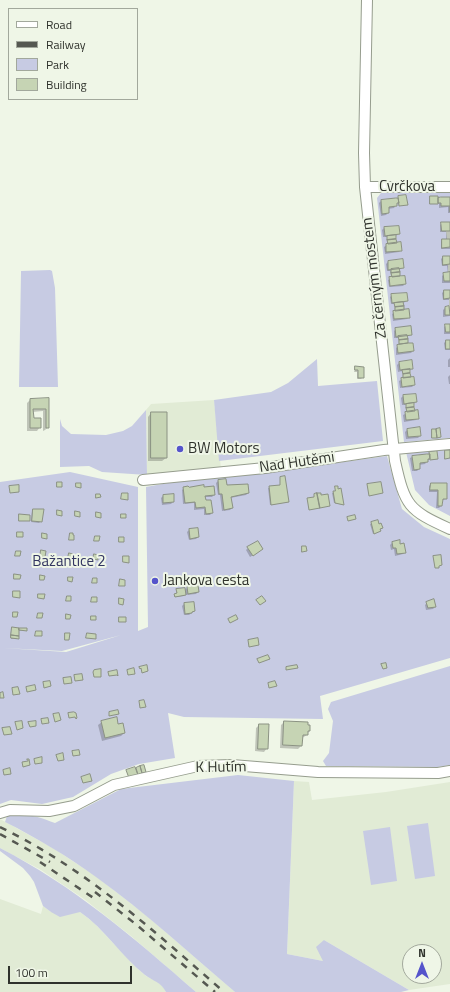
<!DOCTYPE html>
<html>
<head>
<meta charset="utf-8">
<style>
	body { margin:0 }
	#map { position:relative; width:450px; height:992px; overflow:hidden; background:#eff6e7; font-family:"Titillium Web",sans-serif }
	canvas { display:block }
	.legend { position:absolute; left:8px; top:8px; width:130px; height:92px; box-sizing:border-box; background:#eff6e7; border:1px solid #a2a89c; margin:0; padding:5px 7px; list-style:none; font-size:12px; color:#2f322c }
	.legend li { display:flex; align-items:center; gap:8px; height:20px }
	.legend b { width:20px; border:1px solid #a2a89c }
	.north { position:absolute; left:402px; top:944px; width:40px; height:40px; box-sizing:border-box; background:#eff6e7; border:1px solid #a2a89c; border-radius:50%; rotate:0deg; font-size:11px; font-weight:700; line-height:16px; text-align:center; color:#2f322c }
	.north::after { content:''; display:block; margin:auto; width:14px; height:18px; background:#5554cb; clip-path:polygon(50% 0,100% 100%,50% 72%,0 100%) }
	.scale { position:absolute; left:8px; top:966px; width:124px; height:18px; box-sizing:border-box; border:2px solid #2f322c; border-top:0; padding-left:5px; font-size:12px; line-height:14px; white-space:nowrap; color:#2f322c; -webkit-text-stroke:3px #eff6e7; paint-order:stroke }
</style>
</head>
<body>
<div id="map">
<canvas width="450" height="992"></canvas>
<ul class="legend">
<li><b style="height:5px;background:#fff"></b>Road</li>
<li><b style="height:5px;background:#555851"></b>Railway</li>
<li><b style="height:11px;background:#c7cbe3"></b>Park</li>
<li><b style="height:11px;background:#c6d4b4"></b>Building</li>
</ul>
<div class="north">N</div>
<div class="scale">100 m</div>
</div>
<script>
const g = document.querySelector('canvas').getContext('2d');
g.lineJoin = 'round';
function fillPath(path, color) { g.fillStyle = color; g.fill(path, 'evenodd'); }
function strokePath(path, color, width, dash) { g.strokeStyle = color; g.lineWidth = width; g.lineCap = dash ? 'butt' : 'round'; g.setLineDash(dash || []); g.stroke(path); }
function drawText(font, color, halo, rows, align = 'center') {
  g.font = font + ' "Titillium Web",sans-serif'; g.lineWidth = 4; g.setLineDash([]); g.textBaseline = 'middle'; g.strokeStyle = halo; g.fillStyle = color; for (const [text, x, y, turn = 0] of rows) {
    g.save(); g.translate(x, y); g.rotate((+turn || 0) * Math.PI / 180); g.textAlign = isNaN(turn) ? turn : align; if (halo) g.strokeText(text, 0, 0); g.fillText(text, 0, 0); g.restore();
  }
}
fillPath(new Path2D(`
	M214,400L221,469L147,475L146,410L151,404Z
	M294,781L309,782L312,800L386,792L450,782V984L409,990L324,940L323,961L287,954ZM410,952H434V976H410Z
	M0,819L53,848L97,877L147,916L235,992H196L131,936L84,899L41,870L0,848Z
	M0,899L41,914L43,906L51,912H80L93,922L137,968L146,976L158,982L164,988L166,992H0Z`), '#e1ebd5');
fillPath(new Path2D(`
	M381,193H450V197L438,198V196H430V204L441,203V206H450V222L441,223L442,231H446L447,239H442L443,248L450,247V256H443V264L448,265V273H443L444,281H450V290H444V298H449V306L445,307V315H450V324H445L446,332H450V340L446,341V349H450V438L404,442L377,198ZM406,195L407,205L399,206V203H397V206L389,207V213L382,214L381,200L398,198V196ZM399,226L400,234L396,235L397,243L401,242L402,251L387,252L386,244H388L387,236H385L384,227ZM403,259L404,268H399L400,276H405L406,284L390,286L391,269H388V261ZM407,293L408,301L403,302L404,310L410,318L394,319L393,311H395L394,303H392L391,294ZM407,335L408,343H413L414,351L398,353L397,345L399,344L398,336ZM412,360L413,369H410L411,377H414L415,385L402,387L401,378H403L402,370H400L399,362ZM416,394L417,402L414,403L415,411L419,419L406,420L405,412H407L406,404H404L403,395ZM420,428L421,436L408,437L407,429ZM432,429H440L441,437L432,438Z
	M50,270L52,271L55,288L58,387H19L21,273V271Z
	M317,359L318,386L377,381L383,441L219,461L214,400L271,392L288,383Z
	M146,410L147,475L102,472L89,466L60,467V419L62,426L71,434L106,435L123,431L132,426Z
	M450,448V450L445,451V458H450V516L429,505L415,490L406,452ZM437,451L438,459H428V462L420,463V469L414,470L412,456L430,454L429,452ZM431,483H447V499H443L442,506H438V490H430Z
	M387,456L402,509L424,527L450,539V658L320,696L323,719L184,717L168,713L175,758L139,764L111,774L73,797L42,804L11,800L0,804V482L70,472L138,487V631L148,627L146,487L173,482L292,469ZM121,635L66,652L3,648L62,651Z
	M450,666V765L438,767L326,766L323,761L329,753L333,721L328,709L331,702Z
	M238,775L294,781L287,954L323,961L316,947L324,940L409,990L401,992H235C189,953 145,912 96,877C67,856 37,838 5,822L7,816C24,811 39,817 55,823L121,789Z
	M428,823L435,876L415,879L407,826Z
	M390,827L397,881L371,885L363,831Z
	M0,848C74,886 134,938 196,992H166C161,982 153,981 145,975C121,956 105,929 80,912L60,917L51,912L43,906L34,882L30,876L23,868L0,851Z`), '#c7cbe3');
fillPath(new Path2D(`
	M398,197L407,205L399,206L398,202L394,208L388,209V213L386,215L381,216L379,203L381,201L398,199Z
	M430,197L437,199L450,198V213H448V207L439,208V204H430Z
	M442,223H450V249H441V242L442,240H446V232H440V225Z
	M398,227L399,234L395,236L396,244L401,250L399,252L385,254L384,247L387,245V237H383L382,230L384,228Z
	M443,257H450V283H442V276L444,274H448L447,266H442L441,259Z
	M402,260L403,267L399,270V276L398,278L405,284L403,286L389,287L388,280L391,278L390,271H387L386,264L388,262Z
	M444,291H450V316L443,317V310L445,308L449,307V300H443L442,293Z
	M392,295L407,301L403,303V311L409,317L407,319L393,321L392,314L395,312L394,304H391L390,297Z
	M446,325H450V334H444V327Z
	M396,329L411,334L406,337L407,343L405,345L413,351L411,353L396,355V348L399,345L398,338H394V331Z
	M446,341H450V350H445L444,343Z
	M450,358V367H448V360Z
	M399,363L412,368L409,370L410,377L408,378L414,385L412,387L400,388L399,381L403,379L402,371L398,372L397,365Z
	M356,367L363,368V377L361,379H357V372H354Z
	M450,375V384H449L448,377Z
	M415,395L416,402L415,403V402L405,403L406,405L414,404H413L414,410L412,412L417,411L418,418L416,420L404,422L403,415L407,413L406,405H402L401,398L403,396Z
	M48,399V427L45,430L43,431V411L32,412L33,419L40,427L37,431H27V403L30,400Z
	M151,413L166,458L162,461H148V417Z
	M419,429L420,436L418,438L406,439L405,432L407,430Z
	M429,453L437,459L430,460V458L425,464L419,465V469L417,471H412L410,458L412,457L429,455Z
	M280,478L288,502L270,505L268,488L280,486Z
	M218,481L226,486L248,493L246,495L230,498L232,508L230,510L222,511L220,495H218L216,483Z
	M431,484H446V499L442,500L441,506L439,508H436L437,492H429V486Z
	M335,487L343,504V505L334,503L332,493L335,492Z
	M184,488H203L214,495L212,497H204L212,513L210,515H204V509L194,510V503L183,504L182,490Z
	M173,495V502L171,504L162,505L161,498L163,496Z
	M34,510L41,521L39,523L31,522L32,512Z
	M377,521L380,531L373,534L370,524Z
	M189,530L198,537L196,539L189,540L187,532Z
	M392,543L400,545L405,552L403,554L395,556L394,549L391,550L390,545Z
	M248,548L260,551L250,557L246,550Z
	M197,587L198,592L196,594L186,595V594L184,596L174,597V595L176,594L177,590L184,591L187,588Z
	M427,603L435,607L433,609L426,610L425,605Z
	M184,604L194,611L189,615H184L182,606Z
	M12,628L26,630L18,631L17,639H11Z
	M102,722L117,726L124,733L121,736L102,741L98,725Z
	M284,722L309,731L307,735L302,738L301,746L298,749L280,748L281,725Z
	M259,725L267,748L264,752L255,751L256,728Z`), '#0003');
const building = new Path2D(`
	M406,195L408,205L399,206L398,196Z
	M430,196H438V204H430Z
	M441,197H450V212V206H441V203H438V198Z
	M396,198H398L399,203H397V206L389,207V213L382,214L381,200Z
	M441,222H450V231H442Z
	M399,226L400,234L385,236L384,227Z
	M396,235V239L387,240V236Z
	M396,239L397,243L388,244L387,240Z
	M442,239H450V247L442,248Z
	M401,242L402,251L386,252V244Z
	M443,256H450V264L443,265Z
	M403,259L404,268L388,270V261Z
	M399,268L400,272L391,273V269Z
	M400,272V276L392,277L391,273Z
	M450,272V281H444L443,273Z
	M405,276L406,284L390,286L389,277Z
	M444,290H450V298L444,299Z
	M407,293L408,301L392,303L391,294Z
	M403,302L404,306L395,307L394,303Z
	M404,306V310L395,311V307Z
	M449,306L450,315H445V307Z
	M409,309L410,318L394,319L393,311Z
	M445,324H450V332H446Z
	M411,326L412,335L396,337L395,328Z
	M407,335L408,339L399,340L398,336Z
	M408,339V343L399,344V340Z
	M446,340H450V349H446Z
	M408,343H413L414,351L398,353L397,345Z
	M412,360L413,369L400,370L399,362Z
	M355,366L364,367V378H358V370H355Z
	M410,369V373L403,374L402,370Z
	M410,373L411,377L403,378V374Z
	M414,377L415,385L402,387L401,378Z
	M416,394L417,402L404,404L403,395Z
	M49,398V428H46V409H33L34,418H41V428H30V399Z
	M414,403V407L406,408V404Z
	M414,407L415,411L407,412L406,408Z
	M418,410L419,419L406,420L405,412Z
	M151,412H167V458H151Z
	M420,427L421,436L408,437L407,429Z
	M440,428L441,437L437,438L436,429Z
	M432,429H436L437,438H432Z
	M445,450H450V458L445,459Z
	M437,451L438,459L430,460L429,452Z
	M427,454H430V459H428V462L420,463V469L414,470L412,456Z
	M285,476L289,502L271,505L269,486L280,485V477Z
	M226,479L227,485L248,484L249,493L231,497L233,508L224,510L222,494H219L218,480Z
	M57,482H62V487H57Z
	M381,482L383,493L369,496L367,484Z
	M76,483H81V488L76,487Z
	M431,483H447V499H443L442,506H438V490H430Z
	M19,485V492L10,493L9,486Z
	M204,485V487L214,486L215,495L205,496L206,500H211L213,513L206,514L205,507L196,508L195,502L185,503L183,487L188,486L189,487Z
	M335,486H338V489L341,488L344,505L335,503L333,491H335Z
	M122,493H128V500L121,499Z
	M317,493L320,508L309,510L307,498L314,497V494Z
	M317,493H321V495L328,494L330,506L320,508Z
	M96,494H100L101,497L96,498Z
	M174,494V502L163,503V495Z
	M33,509H44L42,522L32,521Z
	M57,510L62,511V516L57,515Z
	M75,511L80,512V517L75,516Z
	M96,512L101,513V518L96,517Z
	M19,514L30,515V521H19Z
	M121,514H126V518H121Z
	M355,515L356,519L348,521L347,517Z
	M378,520L379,524L381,523L383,528L380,529L381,531L374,534L371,522Z
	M198,528L199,537L190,539L189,529Z
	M17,532H23V537H17Z
	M42,533L47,534V539L42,538Z
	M70,533H73V535H74V540H69Z
	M95,536H100L99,541H94Z
	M119,537H124V542H119Z
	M400,540V544L404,543L406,553L397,554L396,548H393L392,542Z
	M258,541L263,549L253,556L247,547Z
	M302,546H306L307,551L302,552Z
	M41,550L46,551L45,557H40Z
	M16,551H21L20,556H15Z
	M69,553L73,554V559L68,558Z
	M94,554L98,555V560L93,559Z
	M441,555L442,565L439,566V568H435L433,556Z
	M123,556H129V563L123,562Z
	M14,574L21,575L20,579H14Z
	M40,575L45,576L44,580H40Z
	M68,577H73L72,582L68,581Z
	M93,578H97V583H92Z
	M120,579L125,580V586H119Z
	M198,585L199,592L188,594L187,587Z
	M185,588L186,595L175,597L174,594L177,593L176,589Z
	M13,591H20V598L13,597Z
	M38,594H45L44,599L38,598Z
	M67,596H71V601H66Z
	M262,596L266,601L260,605L256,600Z
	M92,597H97V602H91Z
	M119,598L124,599L123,605L119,604Z
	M434,599L436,607L428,608L426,602Z
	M194,602L195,611L192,612V613L185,614L184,603Z
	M13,612H18L17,617H13Z
	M38,613H43L42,618H37Z
	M66,614L71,615L70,619H66Z
	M236,615L238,619L230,623L228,619Z
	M91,616H96V620H91Z
	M119,617H126V622H119Z
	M12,627L19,628V636L11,635Z
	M19,628H27V631L19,630Z
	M36,631H42V636H35Z
	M65,633H70L69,640H65Z
	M87,633L96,634V639L86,638Z
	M11,635L19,636V639L11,638Z
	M258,638L259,645L249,647L248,640Z
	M268,655L270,659L259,663L257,659Z
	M386,663L387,668L383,669L381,664Z
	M147,665L148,671L142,673L141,668L140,669L139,667Z
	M297,665L298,668L286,670V667Z
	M134,668L135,674L128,675L127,670Z
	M101,669V677H94L93,672L94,670Z
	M117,670L118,676L117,675L109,676L108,672Z
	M82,674L83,680L75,681L74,675Z
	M71,677L72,683L64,684L63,678Z
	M50,681L51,686L44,688L43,682Z
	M275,681L277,686L269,688L268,683Z
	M35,685L36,690L27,692L26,687Z
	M18,687L20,694L13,695L12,688Z
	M3,692L4,698H0V693Z
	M144,700L146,707L140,708L139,701Z
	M118,710L119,714L109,716V712Z
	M74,712L76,713L77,718L76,719L75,717L69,718L68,713Z
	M59,713L61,720L55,722L53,714Z
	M117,717L118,724L123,723L125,733L105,738L101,721Z
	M48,718L49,723L42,724L41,719Z
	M22,721L23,728L17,730L15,722Z
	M36,721V726L30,727L28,722Z
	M284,721L308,722V725H310V731H308V735H303L302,746L283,745Z
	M259,724H269L268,749H258Z
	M10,727L12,734L4,735L2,728Z
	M79,750L80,755L73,756L72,751Z
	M63,753L64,760L58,761L56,755Z
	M42,757V763L35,764L34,759Z
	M27,759H29L30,765L23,767L22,762L28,761Z
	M144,765L146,772L142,773L140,766Z
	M140,766L142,773L138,775L136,768Z
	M135,767L138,775L129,778L126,770Z
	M10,768L11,774L4,775L3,770Z
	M90,774L92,781L83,783L81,777Z`);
fillPath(building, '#c6d4b4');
strokePath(building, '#8b9283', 1);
const street = new Path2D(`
	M367,0L364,153L365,187L395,461C405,506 408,510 450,529
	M365,187H450
	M143,480L265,468L384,450L450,444
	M0,813L10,810L49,811L74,806L114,785L198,766L232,765L318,772L438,773L450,771`);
strokePath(street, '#969d8e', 12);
strokePath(street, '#fff', 10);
strokePath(new Path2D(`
	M0,827C85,868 154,931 224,992
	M0,834L50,862
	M40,862L98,901
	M95,892L138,926L215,992`), '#555851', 2.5, [7, 7]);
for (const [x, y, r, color] of [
	[180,449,4,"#5554cb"],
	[155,581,4,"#5554cb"]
]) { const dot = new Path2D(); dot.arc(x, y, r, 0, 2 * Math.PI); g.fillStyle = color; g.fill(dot); strokePath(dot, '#eff6e7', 1.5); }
drawText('15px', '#2f322c', '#eff6e7', [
	["Cvrčkova",407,187],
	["Za černým mostem",375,278,-97],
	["Nad Hutěmi",297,463,-8],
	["K Hutím",221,768,-1]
]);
drawText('15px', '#2f322c', '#eff6e7', [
	["BW Motors",188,449],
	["Jankova cesta",163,581]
], 'left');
drawText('15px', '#323561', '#eff6e7', [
	["Bažantice 2",69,562]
]);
</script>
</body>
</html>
